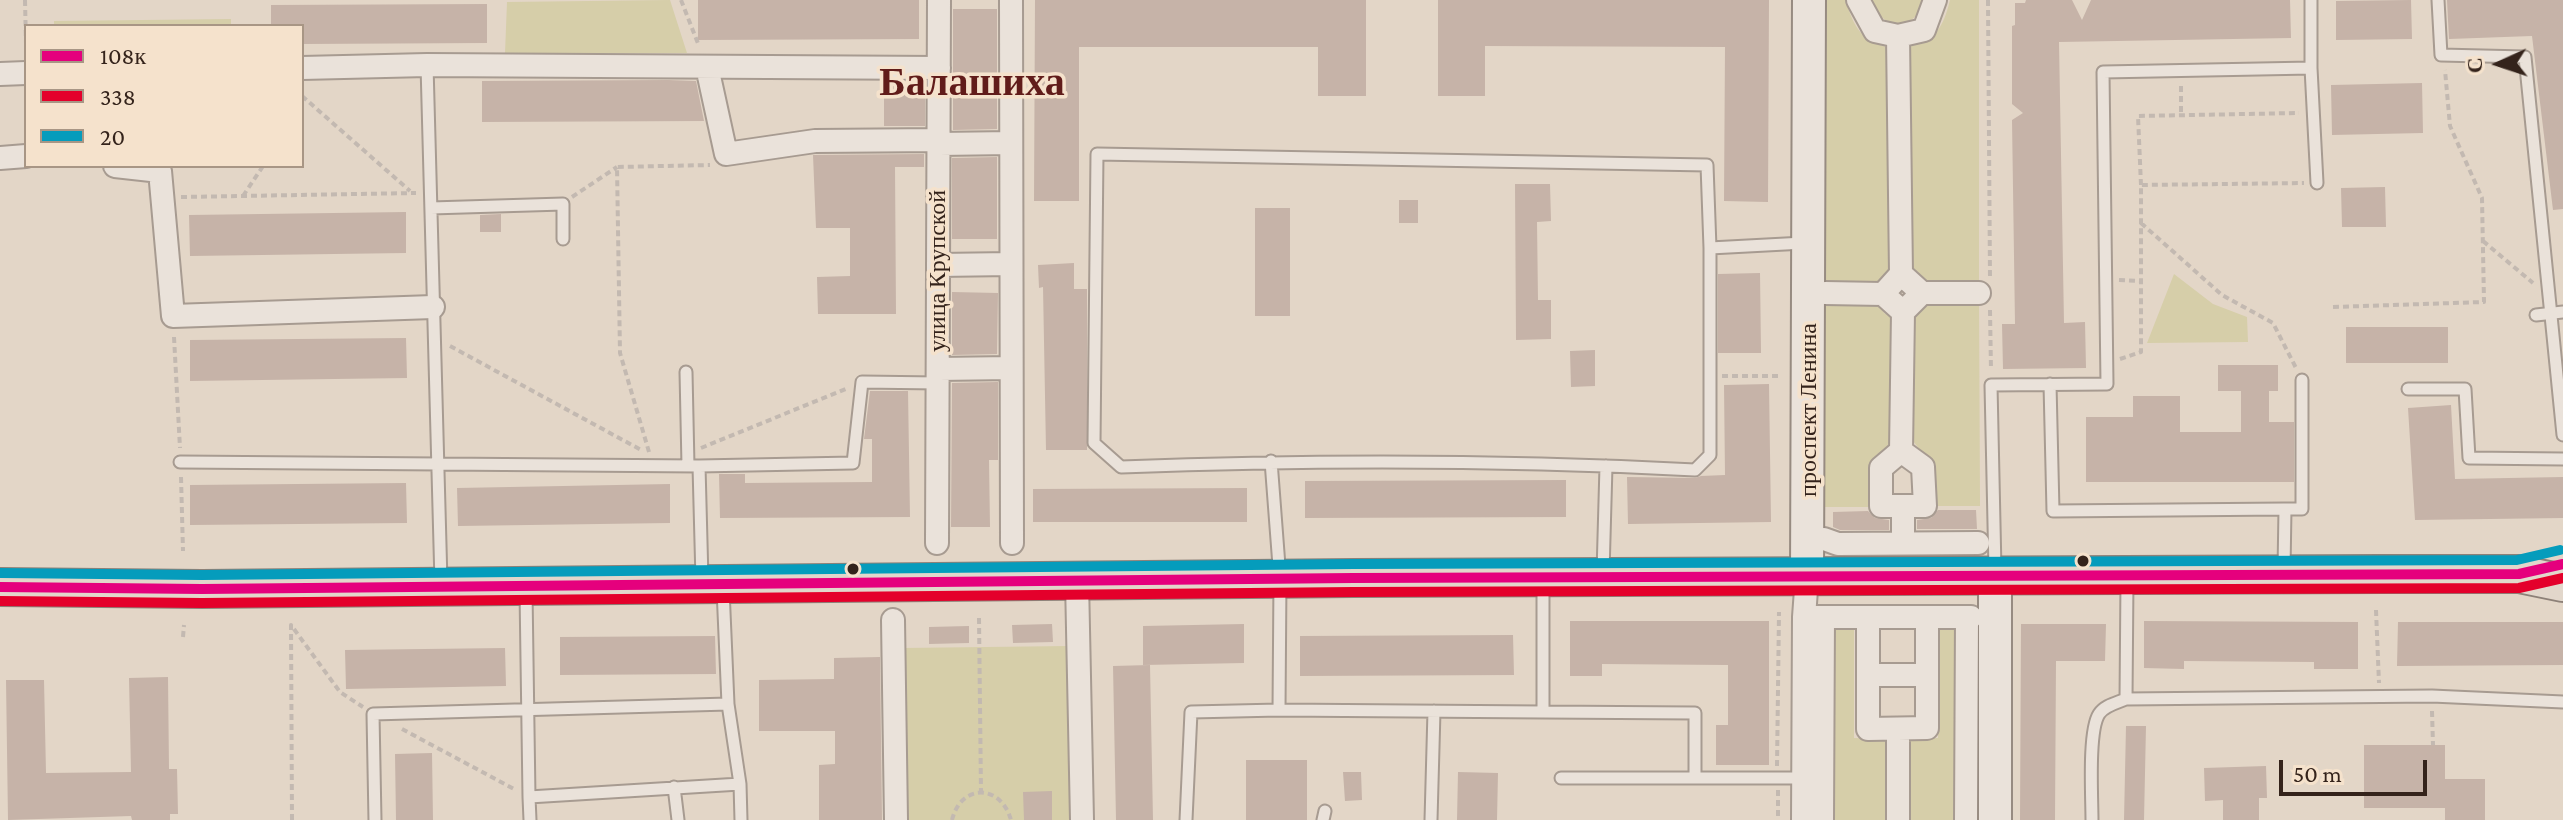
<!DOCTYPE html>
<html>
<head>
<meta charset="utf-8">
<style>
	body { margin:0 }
	#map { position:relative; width:2563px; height:820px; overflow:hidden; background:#e3d6c7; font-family:"Crimson Pro",serif }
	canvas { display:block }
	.legend { position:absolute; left:24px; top:24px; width:280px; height:144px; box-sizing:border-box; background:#f5e2cc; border:2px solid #a89685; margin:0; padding:10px 14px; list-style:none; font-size:24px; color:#34231b }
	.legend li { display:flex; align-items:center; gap:16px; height:40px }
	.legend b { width:40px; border:2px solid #a89685 }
	.north { position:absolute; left:2459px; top:24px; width:80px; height:80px; -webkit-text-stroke:6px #f5e2cc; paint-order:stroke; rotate:267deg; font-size:22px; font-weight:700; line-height:32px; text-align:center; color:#34231b }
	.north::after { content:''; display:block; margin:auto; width:28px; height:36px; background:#34231b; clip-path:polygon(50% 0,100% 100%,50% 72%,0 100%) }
	.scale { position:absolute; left:2279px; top:760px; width:148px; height:36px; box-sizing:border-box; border:4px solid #34231b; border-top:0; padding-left:10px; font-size:24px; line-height:28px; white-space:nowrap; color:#34231b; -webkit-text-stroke:6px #f5e2cc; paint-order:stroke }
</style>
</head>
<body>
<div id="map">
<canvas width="2563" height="820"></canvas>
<ul class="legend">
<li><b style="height:10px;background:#e5007d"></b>108к</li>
<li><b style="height:10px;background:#e4002b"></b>338</li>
<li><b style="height:10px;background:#059cbc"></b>20</li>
</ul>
<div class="north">С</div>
<div class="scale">50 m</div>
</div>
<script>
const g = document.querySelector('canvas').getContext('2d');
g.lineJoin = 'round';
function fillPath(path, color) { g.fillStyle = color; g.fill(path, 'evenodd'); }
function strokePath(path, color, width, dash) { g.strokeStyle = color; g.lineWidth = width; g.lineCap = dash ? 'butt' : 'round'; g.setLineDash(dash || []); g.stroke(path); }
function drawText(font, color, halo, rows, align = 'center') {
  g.font = font + ' "Crimson Pro",serif'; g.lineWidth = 7; g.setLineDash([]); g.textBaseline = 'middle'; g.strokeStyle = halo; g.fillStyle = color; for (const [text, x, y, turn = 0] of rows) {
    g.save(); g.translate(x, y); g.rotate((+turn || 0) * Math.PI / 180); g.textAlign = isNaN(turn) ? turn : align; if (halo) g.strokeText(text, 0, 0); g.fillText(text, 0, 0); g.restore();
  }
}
fillPath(new Path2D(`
	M670,0L687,53H505L507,2Z
	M1826,0H1846C1854,30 1862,40 1892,49L1893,268L1885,273L1876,289H1825Z
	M1872,0H1924C1916,32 1881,32 1872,0Z
	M1950,0H1979V289H1928L1918,272L1909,268L1906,48C1935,40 1943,29 1950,0Z
	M231,19V26H54V21Z
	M2174,274L2213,304L2247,317L2248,342L2147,343Z
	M1825,297H1876L1884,313L1894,319V438L1874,464V507H1824Z
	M1928,297H1979L1980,506H1932L1930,463L1910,437L1911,318L1920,312Z
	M1829,624H1854V738L1889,739L1888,820H1828Z
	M1938,624H1964L1963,820H1903V739L1938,738Z
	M1069,646L1071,820H905L903,648Z`), '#d6cea9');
fillPath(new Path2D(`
	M698,0H919V39L698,40Z
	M1035,0H1366V96H1318V47H1079V201H1034Z
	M1438,0H1769L1768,202L1724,201L1725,47L1485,46V96H1438Z
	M2026,0H2072L2082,20L2091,0H2290L2291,38L2059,42L2064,323L2085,322L2086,368L2003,369L2002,324H2015L2012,120L2023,113L2012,104V26L2015,25V3H2025Z
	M2411,0L2412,39L2336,40V1Z
	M2447,0H2563V209L2553,210L2532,36L2449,39Z
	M487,4V43L302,44V26H271V5Z
	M953,9H997V129L953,130Z
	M668,80L696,81L704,121L482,122V81Z
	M884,83H925V126H884Z
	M2422,83L2423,133L2332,135L2331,85Z
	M924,154V167H895L896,314H818L817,277L850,276V228H816L813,155Z
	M997,157V239H952V158Z
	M1515,184H1550L1551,221L1537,222L1538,300H1551V339L1516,340Z
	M2385,187L2386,227H2342L2341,188Z
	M1399,200H1418V223H1399Z
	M1255,208H1290V316H1255Z
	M406,212V253L190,256L189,215Z
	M501,214V232H480V215Z
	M1074,263V289H1087V450H1046L1043,287L1039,288L1038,265Z
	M1760,273L1761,353H1718V274Z
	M952,292L998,293L997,354L952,355Z
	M2346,327H2448V363H2346Z
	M406,338L407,378L190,381V340Z
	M1595,350V386L1571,387L1570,351Z
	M2218,365H2278V391H2269V422H2294V482H2086V417H2133V396H2180V432H2241V391H2218Z
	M998,382V460H989L990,527H951L952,383Z
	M1769,384L1771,522L1628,524L1627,477L1695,478L1701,476L1725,475L1724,385Z
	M870,391H908L910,517L720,518L719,474H745V483L872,482V439H864Z
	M2451,405L2455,479L2563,477V518L2415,520L2408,408Z
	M1566,480V517L1305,518V481Z
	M406,483L407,523L190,525V485Z
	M670,484V523L458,526L457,488Z
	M1247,488V522H1033V489Z
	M1938,510H1976L1977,529H1917V520L1931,518Z
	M1868,511L1875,518L1889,520V530H1840L1833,527V512Z
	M1570,621H1769V765H1716V725H1728V665L1602,664V676H1570Z
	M2144,621L2358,622V669H2314V662L2184,661V669L2144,668Z
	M2398,622H2563V665L2397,666Z
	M1052,624L1053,642L1013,643L1012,625Z
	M1244,624V663L1143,665V626Z
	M2021,624H2106L2105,661H2056L2055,820H2020Z
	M969,626V643L929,644V627Z
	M1513,635L1514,675L1300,676V636Z
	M715,636L716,674L560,675V637Z
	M505,648L506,686L346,689L345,650Z
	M880,657L882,820H819V765L835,764V731H759V680L834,679V658Z
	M1150,665L1153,820H1116L1113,666Z
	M168,677L169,769H177L178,814H170V820H132L131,816L8,820L6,680H44L46,773L131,772L129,678Z
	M2126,726H2146L2144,820H2124Z
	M2364,745H2445V779H2485V820H2445V808H2364Z
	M432,753L433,820H396L395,754Z
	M1246,760H1307V820H1246Z
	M2266,766L2267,798H2259V820H2223V800L2205,801L2204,768Z
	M1343,772H1361L1362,800L1345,801Z
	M1458,772L1498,773L1497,820H1457Z
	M1052,791V820H1024L1023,792Z`), '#c6b3a8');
const lane = new Path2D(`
	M2438,0L2441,55L2525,57L2563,435
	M427,65L441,582
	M2311,68L2317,183
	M431,208L563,204V239
	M1710,248V455L1695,470C1504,460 1312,460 1121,467L1094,443L1097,154L1707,165L1710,248L1804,243
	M2536,315L2563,312
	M686,372L688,466
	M2050,384L2053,511L2285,509L2284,570
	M2408,389H2465L2469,458L2563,459
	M1271,461L1280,579L1279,710L1543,712V582
	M180,462L699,466L853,463L862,382L938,383
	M699,466L702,580
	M2285,509H2302V380
	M1995,570L1991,385L2107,384L2103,72L2311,68V0
	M1603,573L1606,466
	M723,589L728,704L740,784L741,820
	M526,591L529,797
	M2126,699L2127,580
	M1543,712L1695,713V778
	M1561,778H1803
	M674,787L678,820
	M375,820L373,714L728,704
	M530,820L529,797L740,784
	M1186,820L1191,712L1279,710
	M1323,820L1325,811
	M1431,820L1434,711
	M2092,820C2092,797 2088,731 2099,714C2105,705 2117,703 2126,699L2432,696L2563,702`);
const street = new Path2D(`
	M1011,0L1012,543
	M1858,0L1875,31L1898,36L1924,30L1935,0
	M1898,36L1901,274
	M707,67L726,154L815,141L939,140
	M302,68L427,65L939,68
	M0,74L26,73
	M939,144L1011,143
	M0,158L26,156
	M115,166L160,171L173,316L433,307
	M938,265L1011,264
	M1825,293L1883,294
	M1922,293H1979
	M938,369L1011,368
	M1901,451L1923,467L1925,506H1903
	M1824,539L1838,544L1978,543
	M937,543L939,0
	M1903,543V506H1881V468L1901,451L1903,312L1922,293L1901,274L1883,294L1903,312
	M1077,581L1082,820
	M1816,617H1971
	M1868,617V729L1927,728V617
	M893,620L896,820
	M1868,675H1927
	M1898,729V820
	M1803,820L1804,617L1807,576
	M1822,820L1823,617
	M1966,820L1967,617`);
const secondary = new Path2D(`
	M1807,576L1809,0
	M1995,576V820`);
const primary = new Path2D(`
	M0,587L202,589L1354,578L2381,574H2519L2563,583`);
strokePath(lane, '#a79b91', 15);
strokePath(street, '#a79b91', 26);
strokePath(secondary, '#978b81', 36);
strokePath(primary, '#8d8178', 40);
strokePath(new Path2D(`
	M25,0L26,44
	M681,0L699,46
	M1988,0L1990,278
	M2181,86V115
	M302,96L410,191
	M2141,185L2138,116L2299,113
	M243,196L263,166
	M181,197L416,193
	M572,197L617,167
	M2141,223L2222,295L2273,323L2296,368
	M2483,241L2533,283
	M2119,280L2141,281
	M2333,307L2484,302L2482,198L2450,126L2445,70
	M1990,310L1991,370
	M174,337L180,448
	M450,346L643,451
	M2120,359L2141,352V185L2304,183
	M1722,376H1780
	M701,448L848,388
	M649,452L620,353L617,167L710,165
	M181,477L183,551
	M2376,610L2379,683
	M979,618L981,792
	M183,637L184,625
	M2432,711L2433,745
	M402,729L514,789
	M1777,766L1779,612
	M1778,790V820
	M292,820L291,625L340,692L363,707
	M952,820C961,783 1001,784 1011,820`), '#c3b9b1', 4, [6, 4]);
strokePath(lane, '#eae2da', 11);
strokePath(street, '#eae2da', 22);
strokePath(secondary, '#eae2da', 32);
strokePath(primary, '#e2d7cb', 36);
strokePath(new Path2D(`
	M0,587L202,589L1354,578L2519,574L2563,564`), '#e5007d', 10);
strokePath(new Path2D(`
	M0,601L202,603L1354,592L2519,588L2563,578`), '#e4002b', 10);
strokePath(new Path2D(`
	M0,573L202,575L1354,564L2517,560L2560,550`), '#059cbc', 10);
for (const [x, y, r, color] of [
	[2083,561,7,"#34231b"],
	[853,569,7,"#34231b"]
]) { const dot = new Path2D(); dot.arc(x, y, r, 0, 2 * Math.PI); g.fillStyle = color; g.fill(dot); strokePath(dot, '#f5e2cc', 3); }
drawText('24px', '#34231b', '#f5e2cc', [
	["улица Крупской",938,271,-90],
	["проспект Ленина",1809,410,-90]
]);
drawText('bold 40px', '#611c1a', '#f5e2cc', [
	["Балашиха",972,83]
]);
</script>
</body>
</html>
